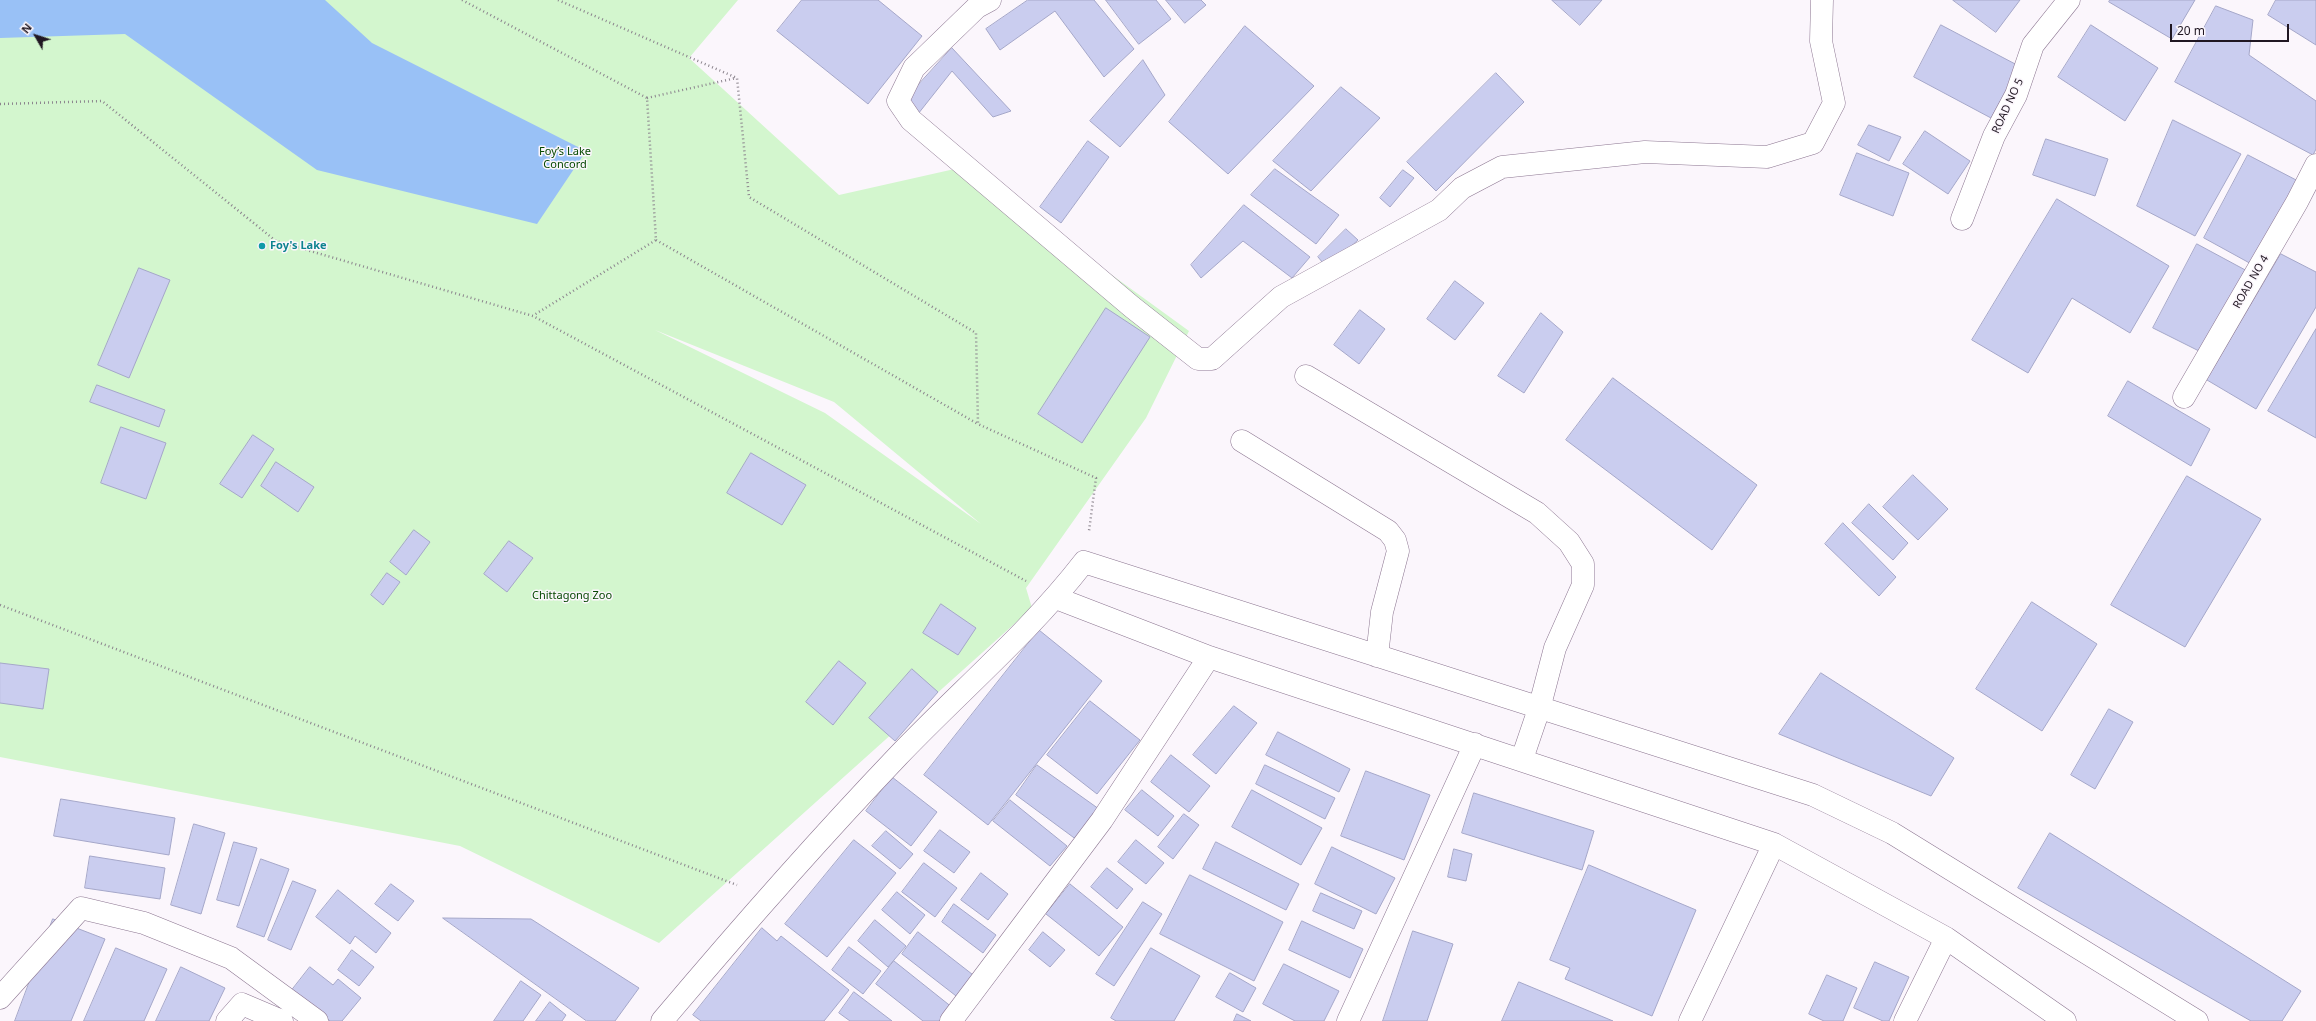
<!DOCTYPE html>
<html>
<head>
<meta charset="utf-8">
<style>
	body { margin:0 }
	#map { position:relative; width:2316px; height:1021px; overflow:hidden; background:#fbf6fc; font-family:"Noto Sans",sans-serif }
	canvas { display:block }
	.north { position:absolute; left:16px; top:16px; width:40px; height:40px; -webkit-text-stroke:3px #fbf6fc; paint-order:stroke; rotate:309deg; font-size:11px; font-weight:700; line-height:16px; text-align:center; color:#201722 }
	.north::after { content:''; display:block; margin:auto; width:14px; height:18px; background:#201722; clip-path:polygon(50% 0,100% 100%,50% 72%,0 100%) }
	.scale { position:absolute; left:2170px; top:24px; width:119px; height:18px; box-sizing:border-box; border:2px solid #201722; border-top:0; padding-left:5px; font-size:12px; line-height:14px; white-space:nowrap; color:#201722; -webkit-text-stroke:3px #fbf6fc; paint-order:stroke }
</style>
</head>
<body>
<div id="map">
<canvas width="2316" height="1021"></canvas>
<div class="north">N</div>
<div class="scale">20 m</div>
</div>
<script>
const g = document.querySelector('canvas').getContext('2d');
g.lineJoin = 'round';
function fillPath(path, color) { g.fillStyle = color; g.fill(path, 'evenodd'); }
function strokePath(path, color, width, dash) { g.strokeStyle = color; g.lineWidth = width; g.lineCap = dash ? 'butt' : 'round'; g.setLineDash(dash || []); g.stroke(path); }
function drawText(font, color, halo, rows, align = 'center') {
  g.font = font + ' "Noto Sans",sans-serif'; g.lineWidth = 3; g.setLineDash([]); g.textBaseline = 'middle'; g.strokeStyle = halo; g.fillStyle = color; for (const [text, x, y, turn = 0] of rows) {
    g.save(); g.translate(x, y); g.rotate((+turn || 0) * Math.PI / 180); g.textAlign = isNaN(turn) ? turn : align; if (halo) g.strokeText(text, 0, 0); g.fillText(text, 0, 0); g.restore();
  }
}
fillPath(new Path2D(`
	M0,0H738L689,58L839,195L959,168L999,193L1189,331L1146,418L1026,588L1032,608L659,943L460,846L0,757ZM655,330L834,402L981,524L825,413Z`), '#d3f6ce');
fillPath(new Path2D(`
	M0,0H325L372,43L586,151L537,224L317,170L125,34L0,38Z`), '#99c1f6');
const building = new Path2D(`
	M802,0H878L922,36L868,104L777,31Z
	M1028,0H1094L1134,49L1104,77L1055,11L1000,50L986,29Z
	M1106,0H1156L1171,19L1139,44Z
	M1166,0H1201L1206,5L1185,23Z
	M1552,0H1602L1580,25Z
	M1953,0H2020L1996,32Z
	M2110,0H2195L2172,39L2109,2Z
	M2276,0H2316V45L2268,15Z
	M2216,6L2253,20L2249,55L2316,101V149L2313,155L2175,82Z
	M1941,25L2019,66L1991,118L1914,77Z
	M2091,25L2158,68L2125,121L2058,77Z
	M1245,26L1314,86L1228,174L1169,122Z
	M952,48L1011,111L993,117L952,71L918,114L902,103Z
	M1143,60L1165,95L1120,147L1090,121Z
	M1496,73L1524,102L1436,191L1407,162Z
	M1341,87L1380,118L1311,191L1273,161Z
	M2173,120L2241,154L2195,236L2137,206Z
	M1869,125L1901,137L1889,161L1858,145Z
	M1925,131L1970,161L1948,194L1903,164Z
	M2046,139L2108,159L2095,196L2033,175Z
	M1088,141L1109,157L1061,223L1040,207Z
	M1857,153L1909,173L1893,216L1840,195Z
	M2248,155L2300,182L2255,266L2204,238Z
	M1275,169L1339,215L1316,244L1251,195Z
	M1403,170L1414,178L1390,207L1380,198Z
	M2057,199L2169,266L2130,333L2072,298L2028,373L1972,340Z
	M1244,205L1310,257L1292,278L1243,241L1201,278L1191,265Z
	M1346,229L1358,240L1327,268L1318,257Z
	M2197,244L2249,272L2205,354L2153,328Z
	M2281,254L2316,272V307L2256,409L2207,380Z
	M139,268L170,280L129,378L98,365Z
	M1455,281L1484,303L1455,340L1427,319Z
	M1106,308L1150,337L1082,443L1038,414Z
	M1360,310L1385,329L1359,364L1334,345Z
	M1541,313L1563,332L1524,393L1498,376Z
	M2316,329V438L2268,411Z
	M1613,378L1757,485L1712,550L1566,440Z
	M2128,381L2210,429L2191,466L2108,416Z
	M97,385L165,410L159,427L90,402Z
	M121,427L166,443L146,499L101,483Z
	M253,435L274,449L242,498L220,484Z
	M751,453L806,485L782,525L727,493Z
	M276,462L314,487L298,512L261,486Z
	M1913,475L1948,509L1918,540L1883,507Z
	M2187,476L2261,519L2185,647L2111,605Z
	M1869,504L1908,543L1893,560L1852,523Z
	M1843,523L1896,577L1879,596L1825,544Z
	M414,530L430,542L406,575L390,562Z
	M509,541L533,558L507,592L484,574Z
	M387,573L400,582L383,605L371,595Z
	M2032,602L2097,644L2042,731L1976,689Z
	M941,604L976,628L958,655L923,633Z
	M1039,630L1102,681L988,825L924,775Z
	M839,661L866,683L833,725L806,702Z
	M0,663L49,669L43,709L0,703Z
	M912,669L938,692L895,741L869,718Z
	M1821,673L1954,758L1931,796L1779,734Z
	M1090,701L1140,740L1097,794L1047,755Z
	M1234,706L1257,723L1216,774L1193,755Z
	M2109,709L2133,722L2095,789L2071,775Z
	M1278,732L1350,769L1339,792L1266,755Z
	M1171,755L1210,786L1189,812L1151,782Z
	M1037,765L1099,809L1077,840L1016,795Z
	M1265,765L1335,798L1325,819L1256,784Z
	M1366,771L1430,795L1404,860L1341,836Z
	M892,777L937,812L911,846L866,811Z
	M1142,790L1174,816L1158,836L1125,810Z
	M1252,790L1322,828L1301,865L1232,827Z
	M1474,793L1594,831L1582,870L1462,833Z
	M61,799L175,818L169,855L54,836Z
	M1010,800L1067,846L1050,866L993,821Z
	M1184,814L1199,825L1173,859L1158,847Z
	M194,824L225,833L201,914L171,905Z
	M940,830L970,852L954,873L924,851Z
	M886,831L913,854L900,869L872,846Z
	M2050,833L2301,991L2282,1021H2251L2018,888Z
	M854,840L896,873L827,957L785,924Z
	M1136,840L1164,863L1146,884L1118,862Z
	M234,842L257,848L239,906L217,900Z
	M1216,842L1299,884L1286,910L1203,869Z
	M1332,847L1395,878L1376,914L1315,884Z
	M1454,849L1472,854L1466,881L1448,877Z
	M90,856L165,868L160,899L85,888Z
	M261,859L289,869L264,937L237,927Z
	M924,863L957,888L935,917L902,892Z
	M1589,865L1696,910L1652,1016L1565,979L1570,968L1550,960Z
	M1107,868L1133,889L1117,909L1091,887Z
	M981,873L1008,894L988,920L961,900Z
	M1190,875L1283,922L1254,981L1160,934Z
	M293,881L316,890L291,950L268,940Z
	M391,884L414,901L398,921L375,904Z
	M1070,884L1123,927L1099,956L1046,914Z
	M338,890L391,933L376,953L355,936L350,944L316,917Z
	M897,892L925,915L910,934L882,910Z
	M1321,893L1362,911L1354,929L1313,911Z
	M1143,902L1162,914L1114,986L1096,974Z
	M954,904L996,935L983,953L942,922Z
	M443,918L531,919L639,988L615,1021H587Z
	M53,919L105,939L71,1021H15Z
	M875,920L906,946L888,967L858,941Z
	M1302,921L1363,949L1350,978L1289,950Z
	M762,928L777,941L781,936L849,990L824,1021H701L693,1015Z
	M1413,931L1453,944L1427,1021H1383Z
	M918,932L977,978L960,999L902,954Z
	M1043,932L1065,950L1050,967L1029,950Z
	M849,947L881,971L863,994L832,970Z
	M116,948L167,969L144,1021H84Z
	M1151,948L1200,976L1174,1021H1116L1111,1018Z
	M352,950L374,967L359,986L338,970Z
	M894,961L953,1008L943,1021H923L876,984Z
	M1875,962L1909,977L1889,1021H1883L1854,1008Z
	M1284,964L1339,991L1324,1021H1295L1263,1004Z
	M181,967L225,988L209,1021H156Z
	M310,967L333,985L338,979L361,998L342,1021H330L292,990Z
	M1230,973L1256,988L1243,1012L1216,997Z
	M1827,975L1857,988L1843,1021H1824L1809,1014Z
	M521,981L541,995L523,1021H494Z
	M1519,982L1613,1021H1502Z
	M854,992L892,1021H850L839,1013Z
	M550,1002L566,1015L562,1021H536Z
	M1237,1014L1251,1021H1234Z`);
fillPath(building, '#cacdef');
strokePath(building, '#a5a7c9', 1);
const minor = new Path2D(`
	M990,0L977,7L914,68L898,101L911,120L1132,307L1198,359H1212L1281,297L1439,210L1462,188L1502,167L1645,152L1767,157L1813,143L1834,103L1821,41L1822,0
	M1962,219L1994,136L2016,95L2033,45L2069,0
	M1306,376L1537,513L1569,542L1583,564V585L1555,648L1539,709L1522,759
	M2184,397L2297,202L2316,165
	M1242,441L1388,531L1395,540L1398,551L1382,612L1377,656
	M1056,598L1209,657L1774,844L1946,938L2065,1021
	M0,998L81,908L144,923L231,958L317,1021
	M227,1021L242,1004L282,1021
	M662,1021C738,931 816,842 898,756C960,691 1029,633 1084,562L1813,795L1892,833L2197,1021
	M951,1021L1102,820L1209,657
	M1348,1021L1475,744
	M1690,1021L1774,844
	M1905,1021L1946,938`);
strokePath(minor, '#8c7691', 23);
strokePath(new Path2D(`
	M462,0L647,98L656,240L534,315
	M558,0L737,78L749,197L976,333L978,424L1096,478L1089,531
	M647,98L736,78
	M0,104L102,101L276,241L533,316L1026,581
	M656,240L978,424
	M0,605L737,885`), '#8b848d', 2.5, [1, 3]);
strokePath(minor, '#fff', 22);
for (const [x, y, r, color] of [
	[262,246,4,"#0f9aa8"]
]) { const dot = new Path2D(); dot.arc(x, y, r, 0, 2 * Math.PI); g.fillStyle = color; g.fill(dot); strokePath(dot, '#fbf6fc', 1.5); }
drawText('11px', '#201722', '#fbf6fc', [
	["ROAD NO 5",2008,106,-65],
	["ROAD NO 4",2251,282,-60]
]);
drawText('11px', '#064902', '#fbf6fc', [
	["Foy’s Lake",565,152],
	["Concord",565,165],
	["Chittagong Zoo",572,596]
]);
drawText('bold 11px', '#0d838f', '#fbf6fc', [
	["Foy's Lake",270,246]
], 'left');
</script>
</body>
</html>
